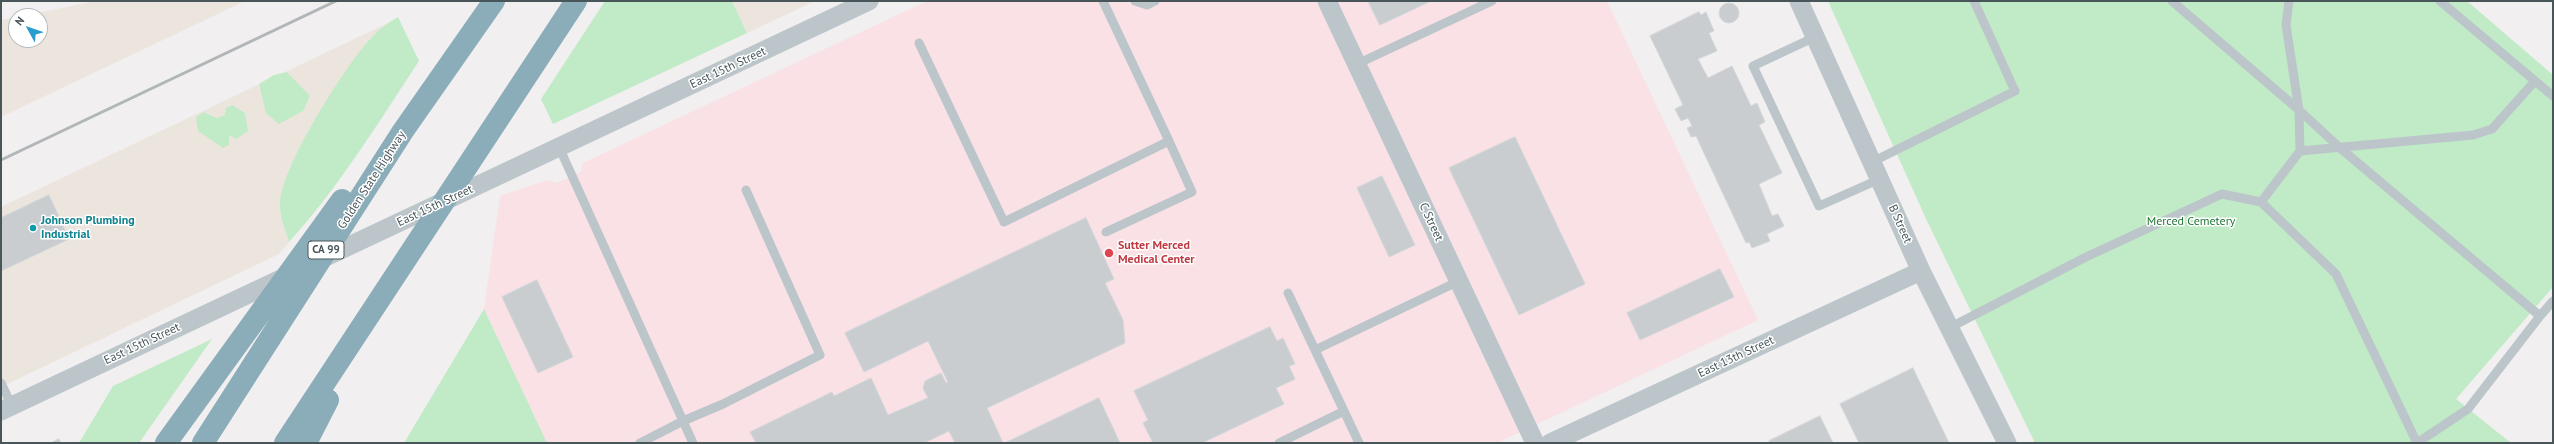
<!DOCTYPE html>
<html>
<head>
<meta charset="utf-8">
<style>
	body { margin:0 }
	#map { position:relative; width:2554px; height:444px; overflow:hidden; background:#f1efef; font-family:"PT Sans",sans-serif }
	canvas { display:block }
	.frame { position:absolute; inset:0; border:2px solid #48565a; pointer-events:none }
	.north { position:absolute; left:8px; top:8px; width:40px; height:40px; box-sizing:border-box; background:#fff; border:1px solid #b6bbbd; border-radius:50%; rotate:310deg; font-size:11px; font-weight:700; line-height:16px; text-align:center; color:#48565a }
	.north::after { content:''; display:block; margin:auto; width:14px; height:18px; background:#2a9dd0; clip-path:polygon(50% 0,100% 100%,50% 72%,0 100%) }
</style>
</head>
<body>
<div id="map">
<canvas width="2554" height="444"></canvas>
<div class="frame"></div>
<div class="north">N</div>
</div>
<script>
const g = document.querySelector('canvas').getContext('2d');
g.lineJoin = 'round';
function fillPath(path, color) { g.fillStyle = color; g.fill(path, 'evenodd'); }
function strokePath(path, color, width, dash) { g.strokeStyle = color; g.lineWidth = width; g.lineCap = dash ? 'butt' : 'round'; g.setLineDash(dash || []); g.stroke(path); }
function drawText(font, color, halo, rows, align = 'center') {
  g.font = font + ' "PT Sans",sans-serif'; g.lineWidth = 3; g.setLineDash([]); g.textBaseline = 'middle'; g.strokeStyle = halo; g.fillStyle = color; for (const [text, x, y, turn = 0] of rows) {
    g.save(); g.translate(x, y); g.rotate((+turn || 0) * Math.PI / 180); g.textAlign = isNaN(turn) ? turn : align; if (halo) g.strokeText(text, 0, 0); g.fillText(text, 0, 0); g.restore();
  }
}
fillPath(new Path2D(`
	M96,1H245L1,117V20L16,17V40H40V16H23Z
	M732,1H815L747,33Z
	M388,23L372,37L280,206L289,242L279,254L1,387V207Z`), '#ece5de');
fillPath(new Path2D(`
	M927,1H1607L1758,320L1497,443H547L484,309L500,196L547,180L557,183L580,172L583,163Z`), '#f9e1e5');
fillPath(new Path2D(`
	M605,1H732L747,33L553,124L541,99Z
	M1828,1H2467L2553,75V287L2456,399L2511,443H2035L1927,221Z
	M398,17L419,61C378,123 339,187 289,242C286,231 280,218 280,206C278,171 346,64 372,37C379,29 389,22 398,17Z
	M287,72L310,96L303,111L279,124L266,113L259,84L274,75Z
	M232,105L245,113L248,131L236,139L229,135V145L223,148L198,131L196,118L203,112L217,118L225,115L226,108Z
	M484,309L547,443H404Z
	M212,339L139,443H79L113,386Z`), '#c1ebc7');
const building = new Path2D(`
	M1368,1H1431L1380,25Z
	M1719 13a10 10 0 1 1 20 0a10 10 0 1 1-20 0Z
	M1699,12L1701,15L1706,12L1714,31L1709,33L1717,51L1698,59L1708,78L1732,66L1751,106L1757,103L1765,122L1759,125L1782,173L1759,184L1772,216L1778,214L1784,226L1767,234L1770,241L1752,248L1749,242L1746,243L1696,136L1691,137L1687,128L1692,126L1688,118L1681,121L1675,109L1683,105L1650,36Z
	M1515,137L1585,284L1519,315L1449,168Z
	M1382,176L1415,245L1389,257L1357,188Z
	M49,195L69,239L1,271V218Z
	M1086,218L1114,279L1105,283L1123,320L1125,343L987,408L1003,443H955L949,431L924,443H756L750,432L832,392L834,396L871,378L888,415L928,398L923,388L925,381L941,373L946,383L948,382L928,341L864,372L845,333Z
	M1720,269L1734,297L1640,340L1627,313Z
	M537,280L573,357L538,373L502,297Z
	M1270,327L1277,341L1283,338L1295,364L1289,366L1295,379L1276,388L1284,404L1202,443H1153L1143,423L1148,420L1134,391Z
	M1913,368L1949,443H1859L1840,404Z
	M1099,398L1120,443H1005Z
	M1820,416L1833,443H1770L1769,441Z
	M59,439L61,443H51Z`);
fillPath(building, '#c9cdd0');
strokePath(building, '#d3d7da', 1);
strokePath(new Path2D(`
	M1135,1L1147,5L1155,1
	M2172,1L2299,110L2300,151L2261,202
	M2289,1L2286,25L2299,110L2340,148L2540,316L2553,301
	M2440,1L2553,96
	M1815,37L1753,66L1819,206L1880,179
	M919,43L1004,222L1169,141L1103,1
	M1357,64L1492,1
	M559,147L683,421L640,443
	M2300,151L2473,135L2492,129L2535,81
	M1872,162L2015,91L1974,1
	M1106,232L1192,192L1169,141
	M1288,293L1315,350
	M1951,327L2086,257L2222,194L2261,202L2336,274L2417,443
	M1,383L12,406
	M1344,411L1315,350L1459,281
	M693,443L683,421L723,404L820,355L746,190
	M1279,443L1344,411L1359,443
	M2417,443L2468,409L2540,316`), '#bcc6ca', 9);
strokePath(new Path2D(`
	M1327,1L1535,443
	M1799,1L1921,271L2007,443
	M315,262L869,1
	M1,411L289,275
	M1550,443L1921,271`), '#bcc6ca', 19);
strokePath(new Path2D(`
	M166,443L342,200
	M203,443L403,131L494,1
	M285,443L576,1
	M306,443L328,400`), '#8badb9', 22);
strokePath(new Path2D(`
	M1,160L336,1`), '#b1b6b8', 3);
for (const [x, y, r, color] of [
	[33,228,4,"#0f9aa8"],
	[1109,253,5,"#e0444e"]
]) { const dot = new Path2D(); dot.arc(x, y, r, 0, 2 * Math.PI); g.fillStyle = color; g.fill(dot); strokePath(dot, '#fff', 1.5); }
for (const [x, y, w] of [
	[326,250,36]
]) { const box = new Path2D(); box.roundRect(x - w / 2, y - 9, w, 18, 3); g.fillStyle = '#fff'; g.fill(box); strokePath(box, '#48565a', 1); }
drawText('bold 11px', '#48565a', null, [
	["CA 99",326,250]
]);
drawText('12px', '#48565a', '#fff', [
	["East 15th Street",728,68,-25],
	["Golden State Highway",372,180,-57],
	["East 15th Street",435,206,-25],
	["C Street",1431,222,65],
	["B Street",1900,224,66],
	["East 15th Street",142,344,-25],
	["East 13th Street",1736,357,-25]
]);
drawText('bold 12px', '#0d838f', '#fff', [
	["Johnson Plumbing",41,221],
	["Industrial",41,235]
], 'left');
drawText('12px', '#207534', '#fff', [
	["Merced Cemetery",2191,222]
]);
drawText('bold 12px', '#be3a42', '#fff', [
	["Sutter Merced",1118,246],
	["Medical Center",1118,260]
], 'left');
</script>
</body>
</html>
